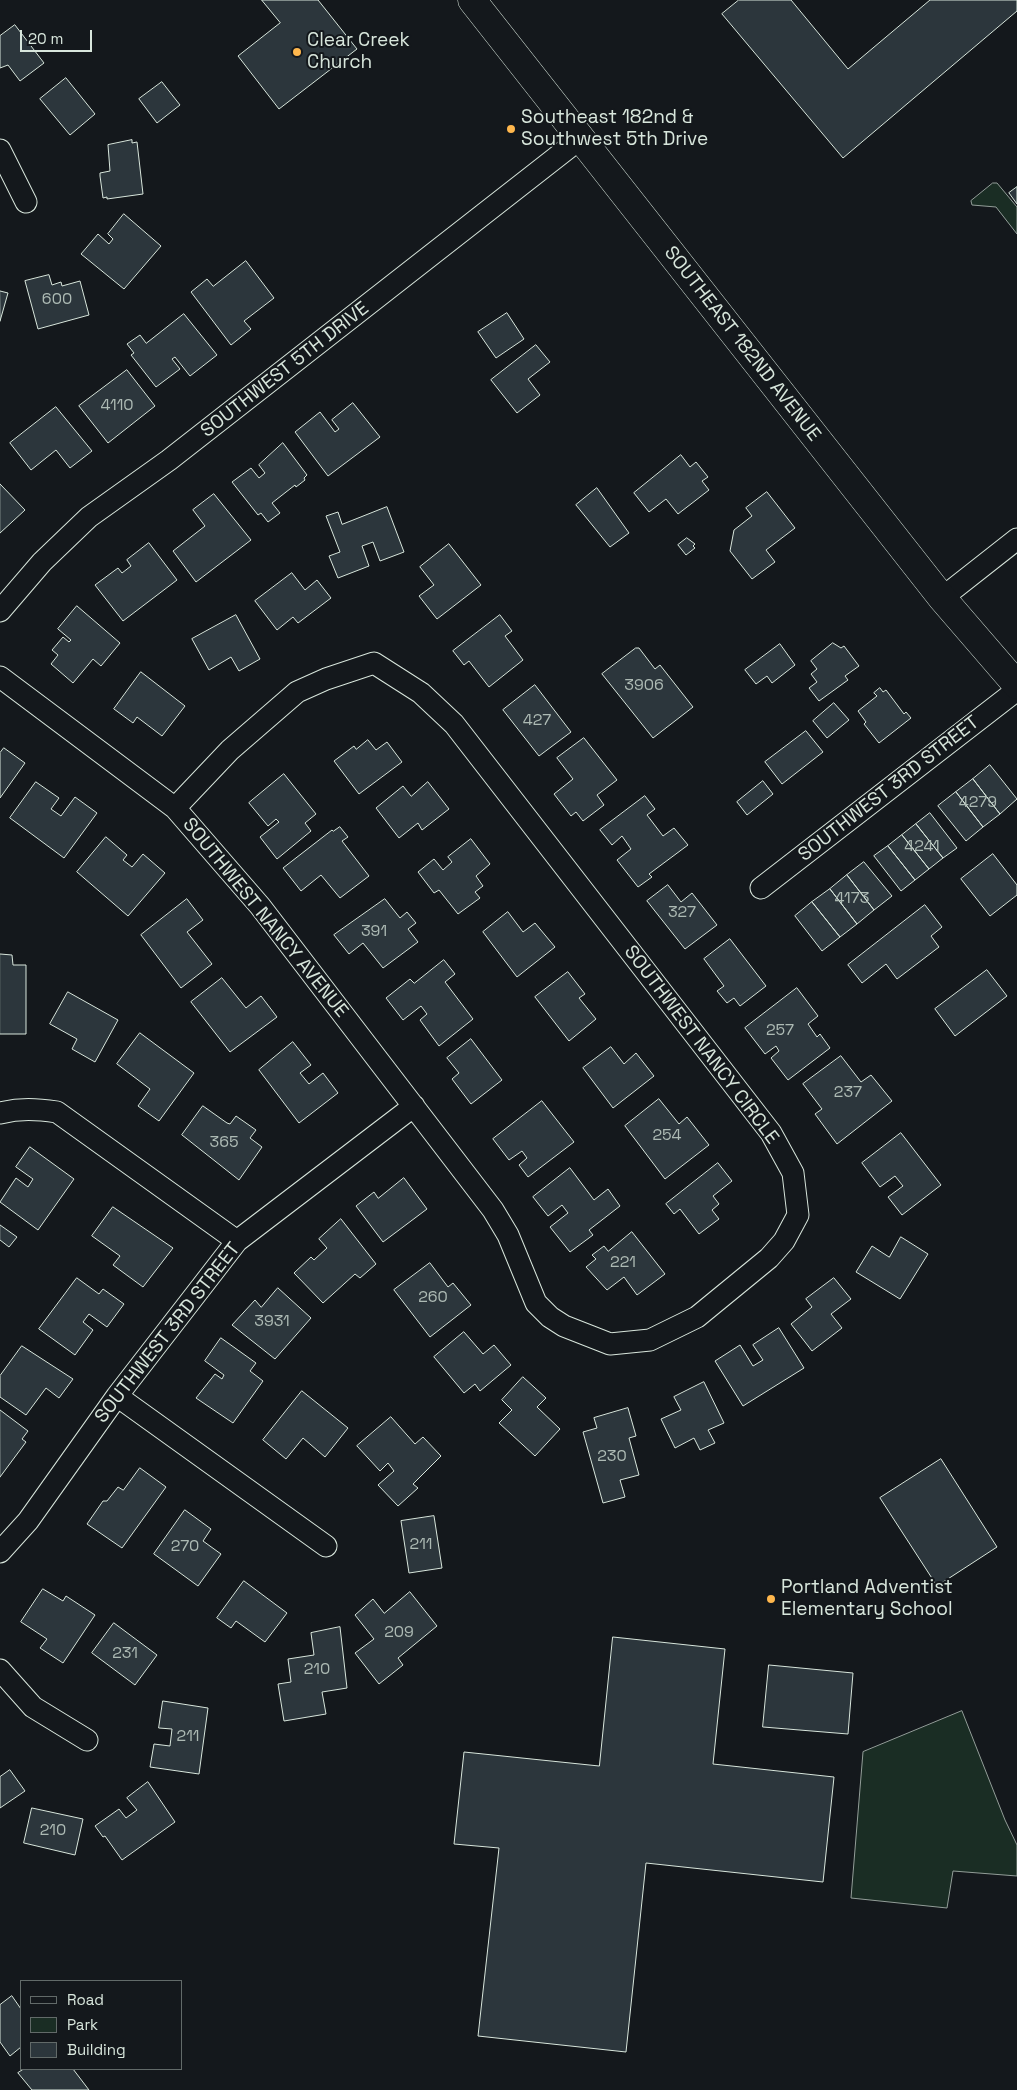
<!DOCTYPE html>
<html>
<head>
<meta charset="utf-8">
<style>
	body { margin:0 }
	#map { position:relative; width:1017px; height:2090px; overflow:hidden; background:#14181c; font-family:"Space Grotesk",sans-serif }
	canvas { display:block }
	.legend { position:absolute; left:20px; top:1980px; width:162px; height:90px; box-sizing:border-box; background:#14181c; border:1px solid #626a69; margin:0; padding:6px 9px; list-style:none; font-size:15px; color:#d8e6dc }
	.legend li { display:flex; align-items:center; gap:10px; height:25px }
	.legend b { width:25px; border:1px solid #626a69 }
	.scale { position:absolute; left:20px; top:30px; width:72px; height:22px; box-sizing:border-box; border:2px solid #d8e6dc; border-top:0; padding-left:6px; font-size:15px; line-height:18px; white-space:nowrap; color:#d8e6dc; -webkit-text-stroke:4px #14181c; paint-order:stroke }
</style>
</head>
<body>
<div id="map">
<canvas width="1017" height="2090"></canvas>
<ul class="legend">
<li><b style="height:6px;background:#14181c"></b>Road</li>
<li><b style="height:14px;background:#1a2d24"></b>Park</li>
<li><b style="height:14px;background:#2c363c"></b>Building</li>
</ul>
<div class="scale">20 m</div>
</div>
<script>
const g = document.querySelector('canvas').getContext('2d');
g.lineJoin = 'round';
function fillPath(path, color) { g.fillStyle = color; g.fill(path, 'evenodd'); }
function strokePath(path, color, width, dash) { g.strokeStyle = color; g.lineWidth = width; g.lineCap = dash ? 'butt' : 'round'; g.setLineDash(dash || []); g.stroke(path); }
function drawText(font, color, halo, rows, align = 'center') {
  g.font = font + ' "Space Grotesk",sans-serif'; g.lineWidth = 4; g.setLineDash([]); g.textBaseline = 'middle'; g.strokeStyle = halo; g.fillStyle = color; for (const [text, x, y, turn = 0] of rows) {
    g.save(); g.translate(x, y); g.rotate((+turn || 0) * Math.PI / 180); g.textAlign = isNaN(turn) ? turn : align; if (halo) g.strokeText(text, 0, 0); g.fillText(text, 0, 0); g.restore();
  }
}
const green = new Path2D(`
	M993,183H997L1017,207V234L996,207L972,205L971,201Z
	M962,1711L1005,1820L1017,1845V1876L953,1871L947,1908L851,1898L863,1752Z`);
fillPath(green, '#1a2d24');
strokePath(green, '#939e99', 1);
const building = new Path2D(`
	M262,0H318L357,49L279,109L238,56L280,23Z
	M739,0H791L848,69L930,0H1017V11L843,158L722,14Z
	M15,25L44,63L20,81L8,65L0,68V36Z
	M66,78L95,114L70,135L40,99Z
	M162,82L180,105L157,123L139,99Z
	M132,140V143L137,142L143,194L107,199V197L103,198L100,176V173L110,171L108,145Z
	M1017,187V204L1009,193Z
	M124,214L161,246L124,289L81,254L98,234L109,244L113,239L108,234Z
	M246,261L274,298L244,321L251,329L231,345L191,292L207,279L213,286Z
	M49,275L52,285L61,282L62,286L80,281L89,315L38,329L25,281Z
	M0,291L8,293L0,321Z
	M507,313L524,339L496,358L478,332Z
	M184,314L217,355L190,376L175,357L172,359L180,369L156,387L131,355L134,353L127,344L140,335L146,343Z
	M536,345L550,362L528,379L540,395L517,413L491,380Z
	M127,370L155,406L108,443L79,406Z
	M353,403L380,437L328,476L295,432L320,412L335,432L339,429L332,420Z
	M56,407L92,451L70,468L56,450L31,470L10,443Z
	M283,443L307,475L304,478L305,480L296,487L295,485L272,503L280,513L268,522L261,513L258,515L232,482L251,468L259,478L265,473L259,465Z
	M681,455L690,467L696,462L708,477L702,481L709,490L678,514L666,499L649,512L634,493Z
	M0,484L25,510L0,533Z
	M597,488L629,533L610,547L576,505Z
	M767,492L795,528L766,550L775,562L752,579L730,551L734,530L752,516L746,508Z
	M214,494L251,540L196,582L173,551L205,526L193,510Z
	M387,507L404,552L380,561L373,542L362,546L369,566L338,578L329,556L340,552L326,516L338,512L342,524Z
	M687,538L695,544L693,546L695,548L686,555L678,545Z
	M149,543L177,580L123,621L95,585L118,568L122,573L131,566L127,560Z
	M449,544L481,585L437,619L419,596L434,585L420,567Z
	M292,573L305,590L317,580L331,598L298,623L293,617L277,630L255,601Z
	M77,606L120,643L101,666L93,659L73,683L51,664L58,655L52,650L63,637L69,642L71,640L58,629Z
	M236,615L260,659L239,671L231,657L209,670L192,639Z
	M500,615L512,631L505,636L523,660L489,687L469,661L464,665L453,651Z
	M833,643L841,648L844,646L859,666L845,676L848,680L819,701L809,688L817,682L811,674L817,669L811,661Z
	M780,644L795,665L772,683L767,676L756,684L745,670Z
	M636,648H639L655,669L660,665L693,707L653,738L602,674Z
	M141,672L185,706L162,736L137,717L133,723L114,709Z
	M535,685L571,732L539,756L503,710Z
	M880,688L883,692L886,690L904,714L906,712L911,718L879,743L864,724L866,722L858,711L877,696L874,693Z
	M834,703L849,720L827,738L813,721Z
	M806,731L823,752L782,784L765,762Z
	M584,738L617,780L597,795L604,805L583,821L576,812L571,816L554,794L573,779L557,758Z
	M368,740L376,750L387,742L402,762L359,794L334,761L354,746L356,749Z
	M4,748L25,763L0,798V753Z
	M990,765L1017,799L1000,814L973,779Z
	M284,774L316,814L305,823L311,831L277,859L260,837L279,822L276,819L268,826L249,803Z
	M973,779L1000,814L983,827L956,792Z
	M763,781L773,794L747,815L737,802Z
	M36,782L59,798L51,809L61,816L75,797L97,813L64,858L10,818Z
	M428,782L449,809L422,830L418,823L399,838L376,808L403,786L411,796Z
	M956,792L983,827L966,841L938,806Z
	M645,796L655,809L647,815L663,836L674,828L688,845L649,874L652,877L638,887L617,860L631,849L622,836L612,845L600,830Z
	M930,813L957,848L943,858L916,824Z
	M916,824L943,858L929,869L902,835Z
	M340,827L348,837L342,841L369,876L340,898L321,875L301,891L283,868L332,830L333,831Z
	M902,835L929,869L915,880L888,846Z
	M106,837L127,855L123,860L132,867L143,854L165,873L128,916L77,872Z
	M471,839L490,864L476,876L483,886L475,892L480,898L458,914L439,890L434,893L418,872L434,859L443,870L452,862L448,857Z
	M888,846L915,880L901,891L874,856Z
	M993,854L1017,885V895L990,916L961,879Z
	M864,862L892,896L874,910L847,875Z
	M847,875L874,910L857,924L830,889Z
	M668,885L681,902L692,893L717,925L685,949L647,901Z
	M830,889L857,924L840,937L812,902Z
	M187,899L203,920L187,932L212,964L181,988L141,935Z
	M385,899L400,918L407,912L416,923L408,929L418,942L383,968L363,943L349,954L334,935Z
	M812,902L840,937L822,951L795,916Z
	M925,905L942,927L931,936L939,947L897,979L886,964L862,983L848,965Z
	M508,912L523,932L535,923L555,947L517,977L483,932Z
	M730,939L766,986L740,1006L734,998L727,1003L717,991L724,986L704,959Z
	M0,954L12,955L13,965H26V1034H0Z
	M444,960L455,974L445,982L473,1019L439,1046L420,1020L427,1014L421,1006L403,1020L386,998L410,979L414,983Z
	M987,970L1007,996L955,1036L935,1009Z
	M568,972L585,994L579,998L596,1019L569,1041L535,997Z
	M222,978L246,1008L261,996L277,1017L230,1052L191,1002Z
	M797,988L818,1016L808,1024L817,1037L820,1034L830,1048L788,1080L771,1058L779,1051L776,1046L765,1054L745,1028Z
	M68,992L118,1020L95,1062L72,1049L77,1039L50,1024Z
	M140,1033L194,1073L159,1121L138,1106L150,1089L117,1064Z
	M471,1039L502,1080L471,1104L452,1079L459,1073L447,1058Z
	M293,1042L311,1065L300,1073L309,1084L323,1073L338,1093L299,1123L259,1070Z
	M611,1047L624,1064L636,1053L654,1076L613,1108L583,1068Z
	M841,1056L861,1082L871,1075L892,1101L837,1144L815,1114L822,1109L803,1084Z
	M659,1099L679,1124L687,1117L709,1145L665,1179L625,1126Z
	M542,1101L574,1142L528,1177L519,1165L527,1158L522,1151L509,1160L493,1139Z
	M203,1106L227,1123L230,1124L236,1116L256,1130L250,1138L262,1147L239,1180L182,1135Z
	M901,1133L941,1185L902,1215L888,1197L903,1186L895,1176L880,1187L862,1163Z
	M30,1147L74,1179L38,1230L0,1202L16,1178L28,1187L33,1179L16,1167Z
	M718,1163L732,1181L713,1196L719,1204L712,1210L719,1219L699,1234L680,1209L674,1214L666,1204Z
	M570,1168L594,1200L608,1189L620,1206L589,1230L593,1235L570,1252L550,1227L568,1213L562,1205L548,1216L533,1197Z
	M404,1178L427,1209L383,1242L356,1206L374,1192L378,1198Z
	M113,1207L173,1248L143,1287L113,1265L120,1256L92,1236Z
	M341,1219L376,1264L360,1278L355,1274L323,1303L294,1273L311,1257L314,1260L327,1248L319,1239Z
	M0,1225L17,1237L9,1247L0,1240Z
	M632,1232L665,1274L637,1295L624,1277L607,1290L586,1267L596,1259L592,1255L604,1246L608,1251Z
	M901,1237L928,1254L900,1299L856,1272L872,1246L889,1257Z
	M430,1263L448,1287L453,1283L471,1305L430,1337L394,1290Z
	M77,1278L99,1294L103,1289L124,1304L107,1327L89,1314L83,1322L93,1330L75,1355L39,1329Z
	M834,1278L851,1299L831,1314L842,1328L812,1351L791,1324L812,1307L806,1299Z
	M278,1288L311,1318L275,1359L232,1325L255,1300L261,1307Z
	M779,1328L804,1368L743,1406L715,1361L740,1345L753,1366L763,1360L753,1345Z
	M464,1332L483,1354L494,1345L511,1365L480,1391L475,1384L464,1393L434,1357Z
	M221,1338L256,1363L250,1371L263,1381L233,1423L196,1398L215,1374L222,1379L224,1375L205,1361Z
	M22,1346L73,1379L59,1398L46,1388L26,1415L0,1397V1376Z
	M523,1377L546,1398L537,1407L560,1429L535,1456L499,1423L512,1410L502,1400Z
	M704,1382L724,1423L708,1430L715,1443L700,1450L694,1438L675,1448L661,1419L681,1410L674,1397Z
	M302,1391L348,1428L325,1457L303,1438L286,1459L263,1440Z
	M628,1408L636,1436L629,1438L639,1475L620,1480L625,1497L603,1503L583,1432L597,1428L594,1418Z
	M0,1410L28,1431L22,1439L26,1442L0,1477Z
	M391,1417L415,1444L423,1437L441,1456L413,1484L418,1488L398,1506L378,1485L394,1471L388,1463L380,1471L357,1446Z
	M941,1459L997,1547L937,1586L880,1498Z
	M140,1468L166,1487L122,1548L87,1524L103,1501H107L118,1487L123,1490Z
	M185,1510L211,1529L203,1541L221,1554L198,1586L154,1554Z
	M434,1516L442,1568L409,1573L401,1521Z
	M244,1581L287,1613L265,1642L236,1621L231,1628L217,1618Z
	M43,1589L63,1601L66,1596L95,1615L63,1663L40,1648L47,1639L21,1622Z
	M410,1592L437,1626L398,1658L403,1665L379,1684L355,1653L374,1639L355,1615L373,1599L384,1613Z
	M114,1623L157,1655L135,1685L92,1653Z
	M340,1627L347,1688L322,1692L326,1714L284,1721L278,1684L291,1682L288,1659L314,1655L311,1633Z
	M613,1637L725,1649L713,1764L834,1777L823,1882L646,1863L626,2052L478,2036L499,1848L454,1844L464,1752L599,1766Z
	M769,1665L853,1673L848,1734L763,1727Z
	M163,1701L208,1708L199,1774L150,1767L154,1744L170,1746L172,1729L159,1728Z
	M10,1770L25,1791L0,1808V1777Z
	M148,1782L175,1822L122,1860L105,1836L103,1837L95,1826L119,1809L126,1818L137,1810L127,1798Z
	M32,1808L83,1819L75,1855L24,1843Z
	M12,1996L21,2009V2047L10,2056L0,2042V2005Z
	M24,2069H73L89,2090H32L18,2073Z`);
fillPath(building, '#2c363c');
strokePath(building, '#d8e6dc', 1);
const street = new Path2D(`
	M0,150L26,202
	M942,598L1017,539
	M0,611L42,562L89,517L169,460L581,138
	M0,677L175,808L260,906L493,1210L508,1235L536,1303L550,1317L564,1326L610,1344L650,1340L697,1317L769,1258L784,1241L798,1215L793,1173L771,1133L454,724L421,693L374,663L326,679L297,692L230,750L175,808
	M761,888L1017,690
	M0,1113C20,1108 37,1109 57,1112L237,1241
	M117,1396L326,1546
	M0,1552L28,1521L117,1396L237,1241L414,1106
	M0,1670L33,1707L87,1740`);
const primary = new Path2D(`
	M472,0L942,598L1017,685`);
strokePath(street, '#d8e6dc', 23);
strokePath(primary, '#d8e6dc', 29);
strokePath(street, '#14181c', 21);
strokePath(primary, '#14181c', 28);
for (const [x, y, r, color] of [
	[297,52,5,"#ffb74d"],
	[511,129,5,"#ffb74d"],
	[771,1599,5,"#ffb74d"]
]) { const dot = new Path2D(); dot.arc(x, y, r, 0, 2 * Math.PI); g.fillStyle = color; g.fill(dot); strokePath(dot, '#14181c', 2); }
drawText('16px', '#adbab4', null, [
	["600",57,300],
	["4110",117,406],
	["3906",644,686],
	["427",537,721],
	["4279",978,803],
	["4241",922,847],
	["4173",852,899],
	["327",682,913],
	["391",374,932],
	["257",780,1031],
	["237",848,1093],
	["254",667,1136],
	["365",224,1143],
	["221",623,1263],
	["260",433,1298],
	["3931",272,1322],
	["230",612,1457],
	["211",421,1545],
	["270",185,1547],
	["209",399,1633],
	["231",125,1654],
	["210",317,1670],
	["211",188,1737],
	["210",53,1831]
]);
drawText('19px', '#d8e6dc', '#14181c', [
	["Clear Creek",307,41],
	["Church",307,63],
	["Southeast 182nd &",521,118],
	["Southwest 5th Drive",521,140],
	["Portland Adventist",781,1588],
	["Elementary School",781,1610]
], 'left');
drawText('19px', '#d8e6dc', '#14181c', [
	["SOUTHEAST 182ND AVENUE",742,344,52],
	["SOUTHWEST 5TH DRIVE",285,370,-38],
	["SOUTHWEST 3RD STREET",889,789,-38],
	["SOUTHWEST NANCY AVENUE",265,918,51],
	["SOUTHWEST NANCY CIRCLE",701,1045,53],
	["SOUTHWEST 3RD STREET",168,1333,-52]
]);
</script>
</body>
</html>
